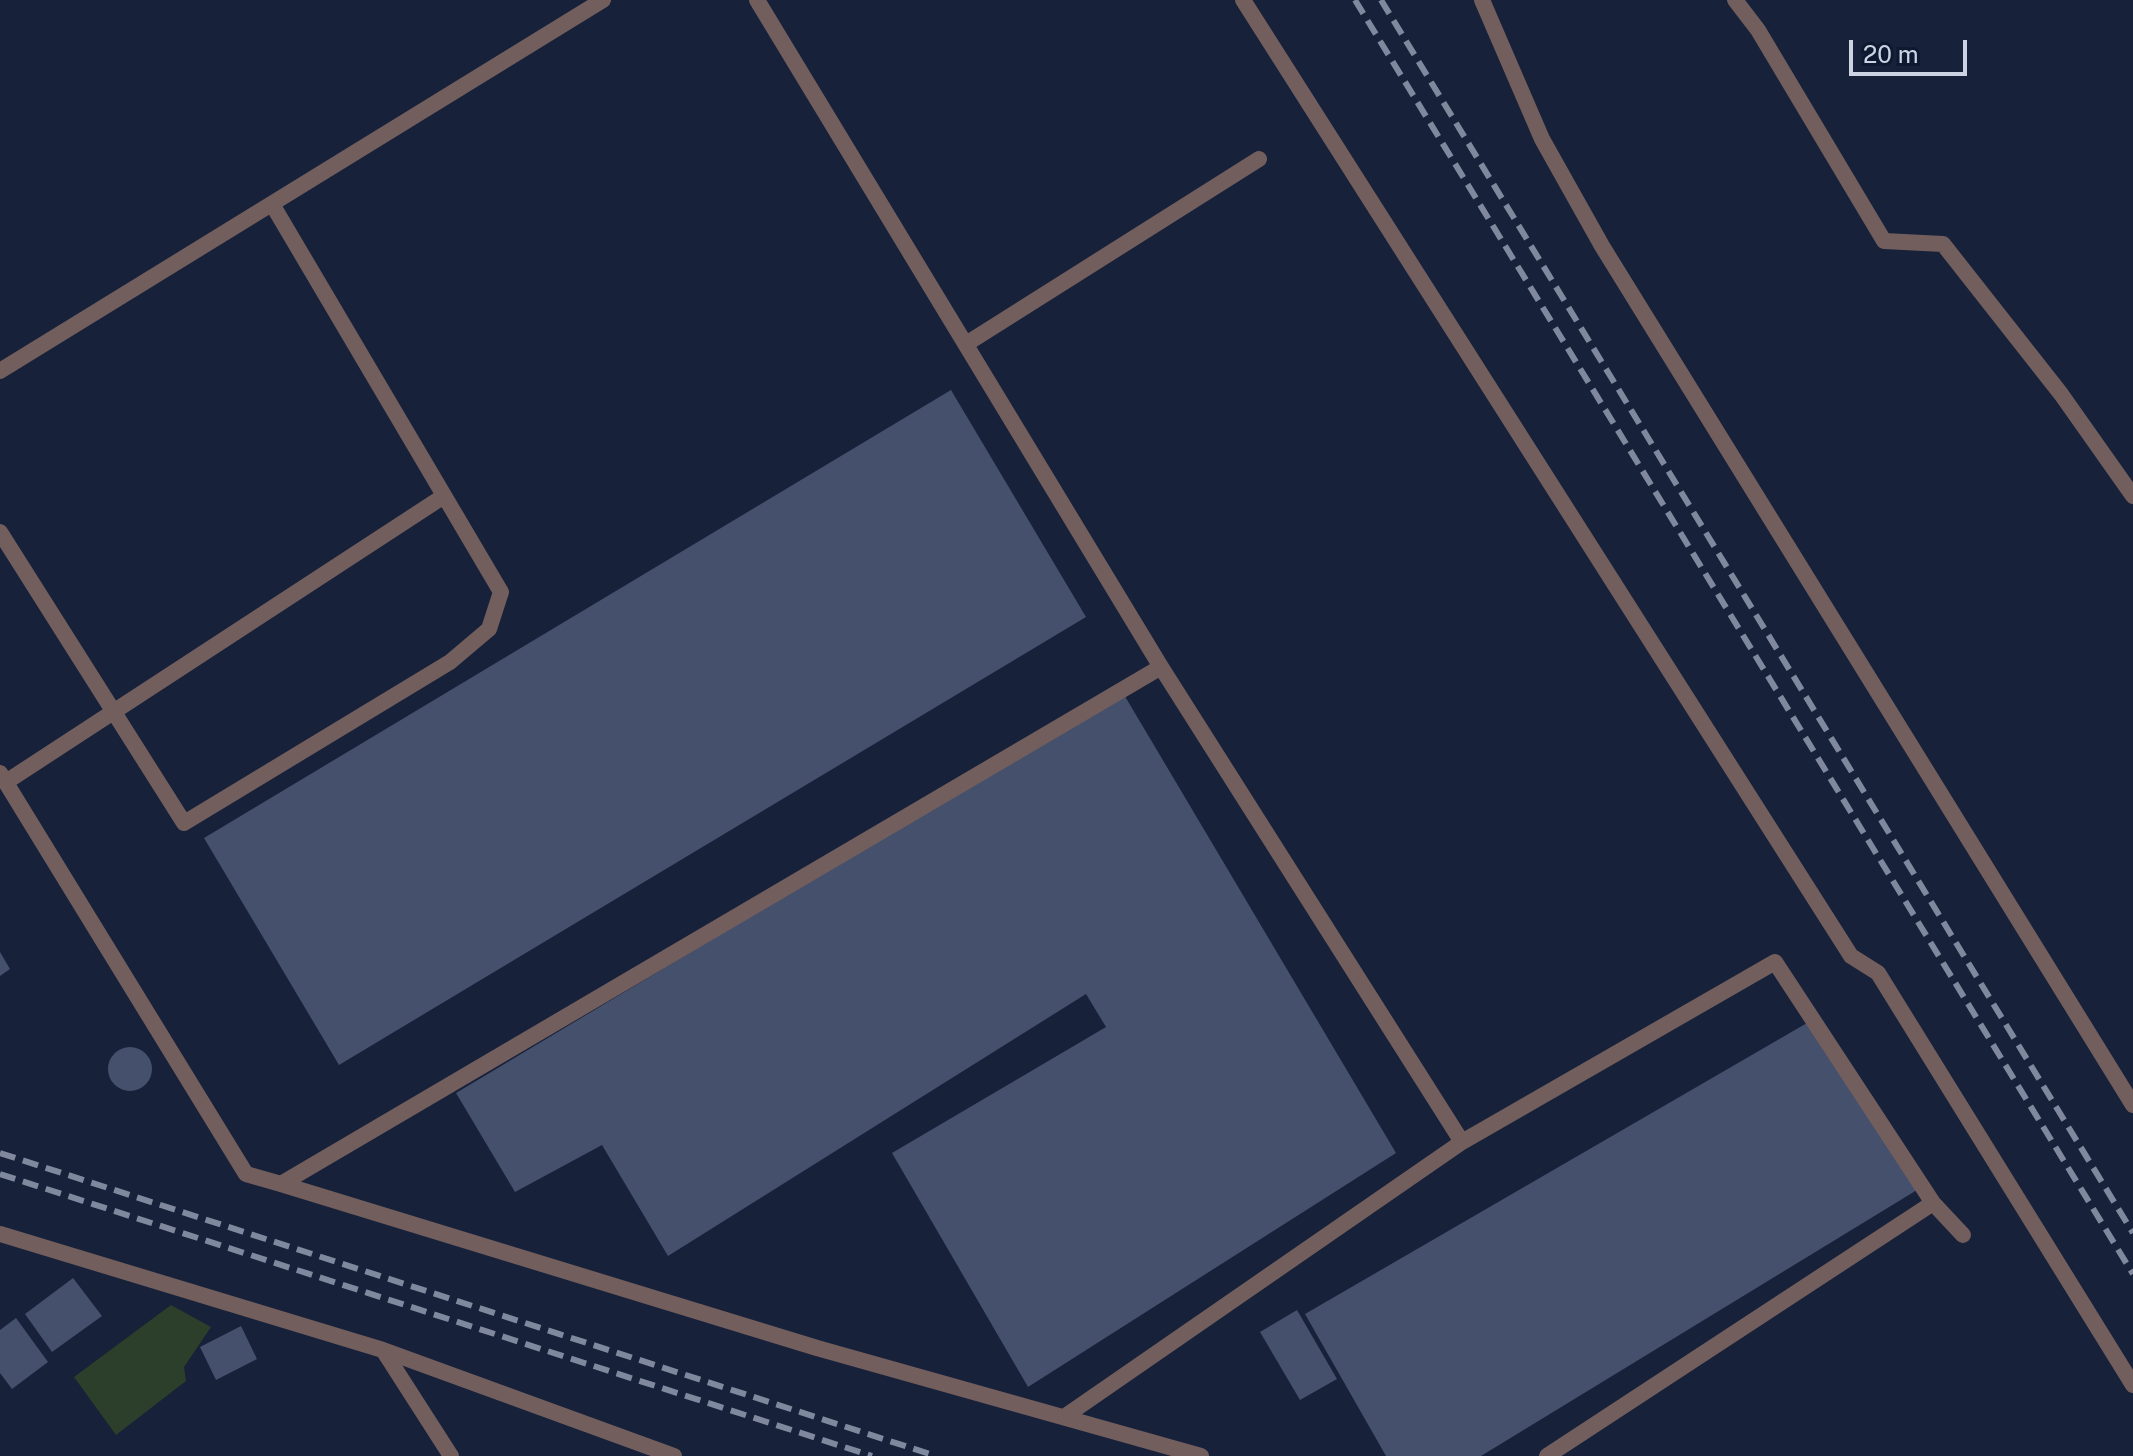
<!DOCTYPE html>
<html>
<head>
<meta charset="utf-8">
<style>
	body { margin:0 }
	#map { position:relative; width:2133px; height:1456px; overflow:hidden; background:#17213a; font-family:"Public Sans",sans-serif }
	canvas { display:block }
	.scale { position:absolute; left:1849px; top:40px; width:118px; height:36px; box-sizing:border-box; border:4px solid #ccd4e4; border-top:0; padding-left:10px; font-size:24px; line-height:28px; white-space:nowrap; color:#ccd4e4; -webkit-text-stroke:6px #0e1830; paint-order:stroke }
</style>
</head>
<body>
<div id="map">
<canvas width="2133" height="1456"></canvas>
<div class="scale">20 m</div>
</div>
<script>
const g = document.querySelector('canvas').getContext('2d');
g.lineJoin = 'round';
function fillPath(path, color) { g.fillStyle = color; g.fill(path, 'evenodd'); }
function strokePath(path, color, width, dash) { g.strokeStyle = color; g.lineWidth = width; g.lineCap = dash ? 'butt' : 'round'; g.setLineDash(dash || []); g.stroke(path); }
fillPath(new Path2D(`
	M171,1305L211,1327L184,1367L186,1381L116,1435L74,1377Z`), '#2b3f2b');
fillPath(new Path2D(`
	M951,390L1086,617L339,1065L204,838Z
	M1123,693L1396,1153L1028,1387L892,1153L1106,1027L1086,994L668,1256L602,1145L515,1192L456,1093Z
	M0,952L10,969L0,976Z
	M1807,1023L1917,1190L1481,1456H1386L1305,1314Z
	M108 1069a22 22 0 1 1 44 0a22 22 0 1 1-44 0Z
	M73,1278L102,1316L52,1352L25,1314Z
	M1297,1310L1337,1379L1300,1400L1260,1332Z
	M16,1318L48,1362L12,1389L0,1373V1330Z
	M241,1326L257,1359L216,1380L200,1347Z`), '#44506c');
strokePath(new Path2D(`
	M757,0L1161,667L1462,1142
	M1243,0L1851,956L1878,973L2133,1385
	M966,344L1259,159
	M0,371L603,0
	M0,532L184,823L450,662L489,629L501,592L272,204
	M0,773L246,1174L281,1184L1161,667
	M6,782L444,496
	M281,1184L817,1348L1201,1456
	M1064,1417L1462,1142L1775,962L1933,1203L1963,1235
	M1547,1456L1933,1203`), '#725e5d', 16);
strokePath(new Path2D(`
	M1735,0L1758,30L1884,241L1943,244L2061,394L2133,496
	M0,1234L383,1350L674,1456
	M383,1350L451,1456`), '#725e5d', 16);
strokePath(new Path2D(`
	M1482,0L1542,139L1602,246L2133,1105`), '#725e5d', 16);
strokePath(new Path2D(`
	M1355,0L2133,1274
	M1381,0L2133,1233
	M0,1153L936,1456
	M0,1174L872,1456`), '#7f889c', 6, [16, 8]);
</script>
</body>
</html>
